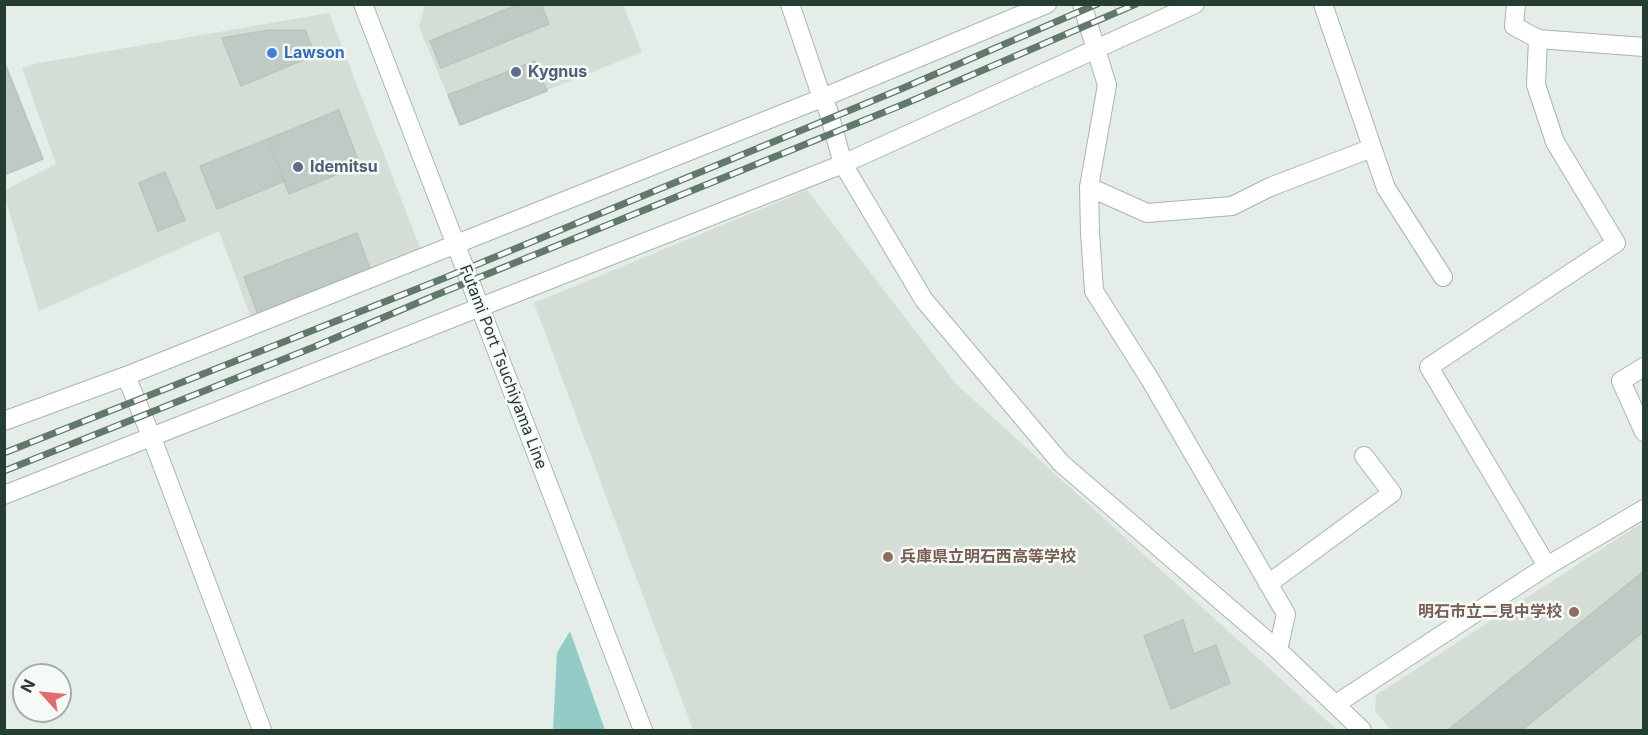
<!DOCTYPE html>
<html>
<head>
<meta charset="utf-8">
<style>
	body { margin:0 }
	#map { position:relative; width:1648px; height:735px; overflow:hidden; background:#e5ede8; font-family:Inter,sans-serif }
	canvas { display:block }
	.frame { position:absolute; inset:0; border:6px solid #263d31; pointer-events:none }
	.north { position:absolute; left:12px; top:663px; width:60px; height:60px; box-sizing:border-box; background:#f6faf7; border:2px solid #a3aea8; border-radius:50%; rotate:297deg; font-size:16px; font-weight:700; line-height:24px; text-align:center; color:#263d31 }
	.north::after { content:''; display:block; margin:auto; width:21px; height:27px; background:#e46c6e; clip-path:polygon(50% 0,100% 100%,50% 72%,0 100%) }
</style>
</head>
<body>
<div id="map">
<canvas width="1648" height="735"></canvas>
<div class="frame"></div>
<div class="north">N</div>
</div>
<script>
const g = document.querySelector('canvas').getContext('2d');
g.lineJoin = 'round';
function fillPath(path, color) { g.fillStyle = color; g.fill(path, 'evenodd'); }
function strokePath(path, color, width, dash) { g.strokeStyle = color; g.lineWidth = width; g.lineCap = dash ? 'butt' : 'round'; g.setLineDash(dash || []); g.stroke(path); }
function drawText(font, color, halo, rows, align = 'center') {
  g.font = font + ' Inter,"Noto Sans JP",sans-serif'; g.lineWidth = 5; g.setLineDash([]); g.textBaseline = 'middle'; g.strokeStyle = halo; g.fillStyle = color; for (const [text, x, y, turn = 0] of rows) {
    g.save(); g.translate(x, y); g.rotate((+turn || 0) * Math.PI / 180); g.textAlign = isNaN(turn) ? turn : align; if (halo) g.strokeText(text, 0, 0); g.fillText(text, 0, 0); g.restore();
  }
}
fillPath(new Path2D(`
	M425,5H623L642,52L460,125L419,27Z
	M329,13L421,250L251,318L219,231L39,311L5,198V190L56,164L22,68L33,64Z
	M807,190L956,384L1337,730H693L534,303Z
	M1643,524V730H1391L1375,711L1376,695L1634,528Z`), '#d4ddd6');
fillPath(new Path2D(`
	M570,631L605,730H553L557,653Z`), '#93ccc6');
const building = new Path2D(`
	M519,4H541L549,24L441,68L430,41Z
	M269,30H305L315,55L241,86L222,38Z
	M4,61L43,159L4,175Z
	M535,61L547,91L460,125L448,95Z
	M339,110L360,165L289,194L268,139Z
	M268,139L285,181L217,209L200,166Z
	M165,172L185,220L158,231L139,183Z
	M357,233L372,274L259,317L244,277Z
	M1644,571V631L1522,730H1448Z
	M1183,620L1194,654L1216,645L1230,683L1171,709L1144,636Z`);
fillPath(building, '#becac3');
strokePath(building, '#b8c6bd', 1.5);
const street = new Path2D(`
	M790,4L822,98L828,110L843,164L924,300L1061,463L1278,650L1362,730
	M1082,4L1107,85L1089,187L1090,232L1094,291L1151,381L1286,614L1278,650
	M1323,4L1386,188L1443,277
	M1516,4L1514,26L1538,39L1644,47
	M1538,39L1536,85L1555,142L1616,243L1429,367L1547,566
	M1089,187L1147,213L1232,206L1270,187L1372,148
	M1644,367L1621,381L1644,432
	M126,376L152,438L262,730
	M4,421L126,376L822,98L1047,4
	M4,495L843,164L1195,4
	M1268,584L1392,493L1364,456
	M1336,704L1547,566L1644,509`);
const secondary = new Path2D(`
	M363,4L643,730`);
strokePath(street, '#a8b5ad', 20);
strokePath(secondary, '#a5b8ac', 20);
strokePath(street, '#fff', 18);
strokePath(secondary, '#fff', 18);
const rail = new Path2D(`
	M4,453L442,279L901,89L1097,4
	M4,471L314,347L436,295L909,102L1136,4`);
strokePath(rail, '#61786c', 7);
strokePath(rail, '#f6faf7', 4.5, [14]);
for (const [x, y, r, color] of [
	[272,53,6,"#3f7fe0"],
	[516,72,6,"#5c6f8a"],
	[298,167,6,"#5c6f8a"],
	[888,557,6,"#8d6e63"],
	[1574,612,6,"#8d6e63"]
]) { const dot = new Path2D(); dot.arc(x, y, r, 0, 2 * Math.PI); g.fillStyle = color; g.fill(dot); strokePath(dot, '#f6faf7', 2); }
drawText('bold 16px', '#366cbe', '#f6faf7', [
	["Lawson",284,53]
], 'left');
drawText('bold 16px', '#4e5e75', '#f6faf7', [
	["Kygnus",528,72],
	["Idemitsu",310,167]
], 'left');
drawText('16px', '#263d31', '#f6faf7', [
	["Futami Port Tsuchiyama Line",503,367,69]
]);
drawText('bold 16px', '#785e54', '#f6faf7', [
	["兵庫県立明石西高等学校",900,557],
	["明石市立二見中学校",1562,612,"right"]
], 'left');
</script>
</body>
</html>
